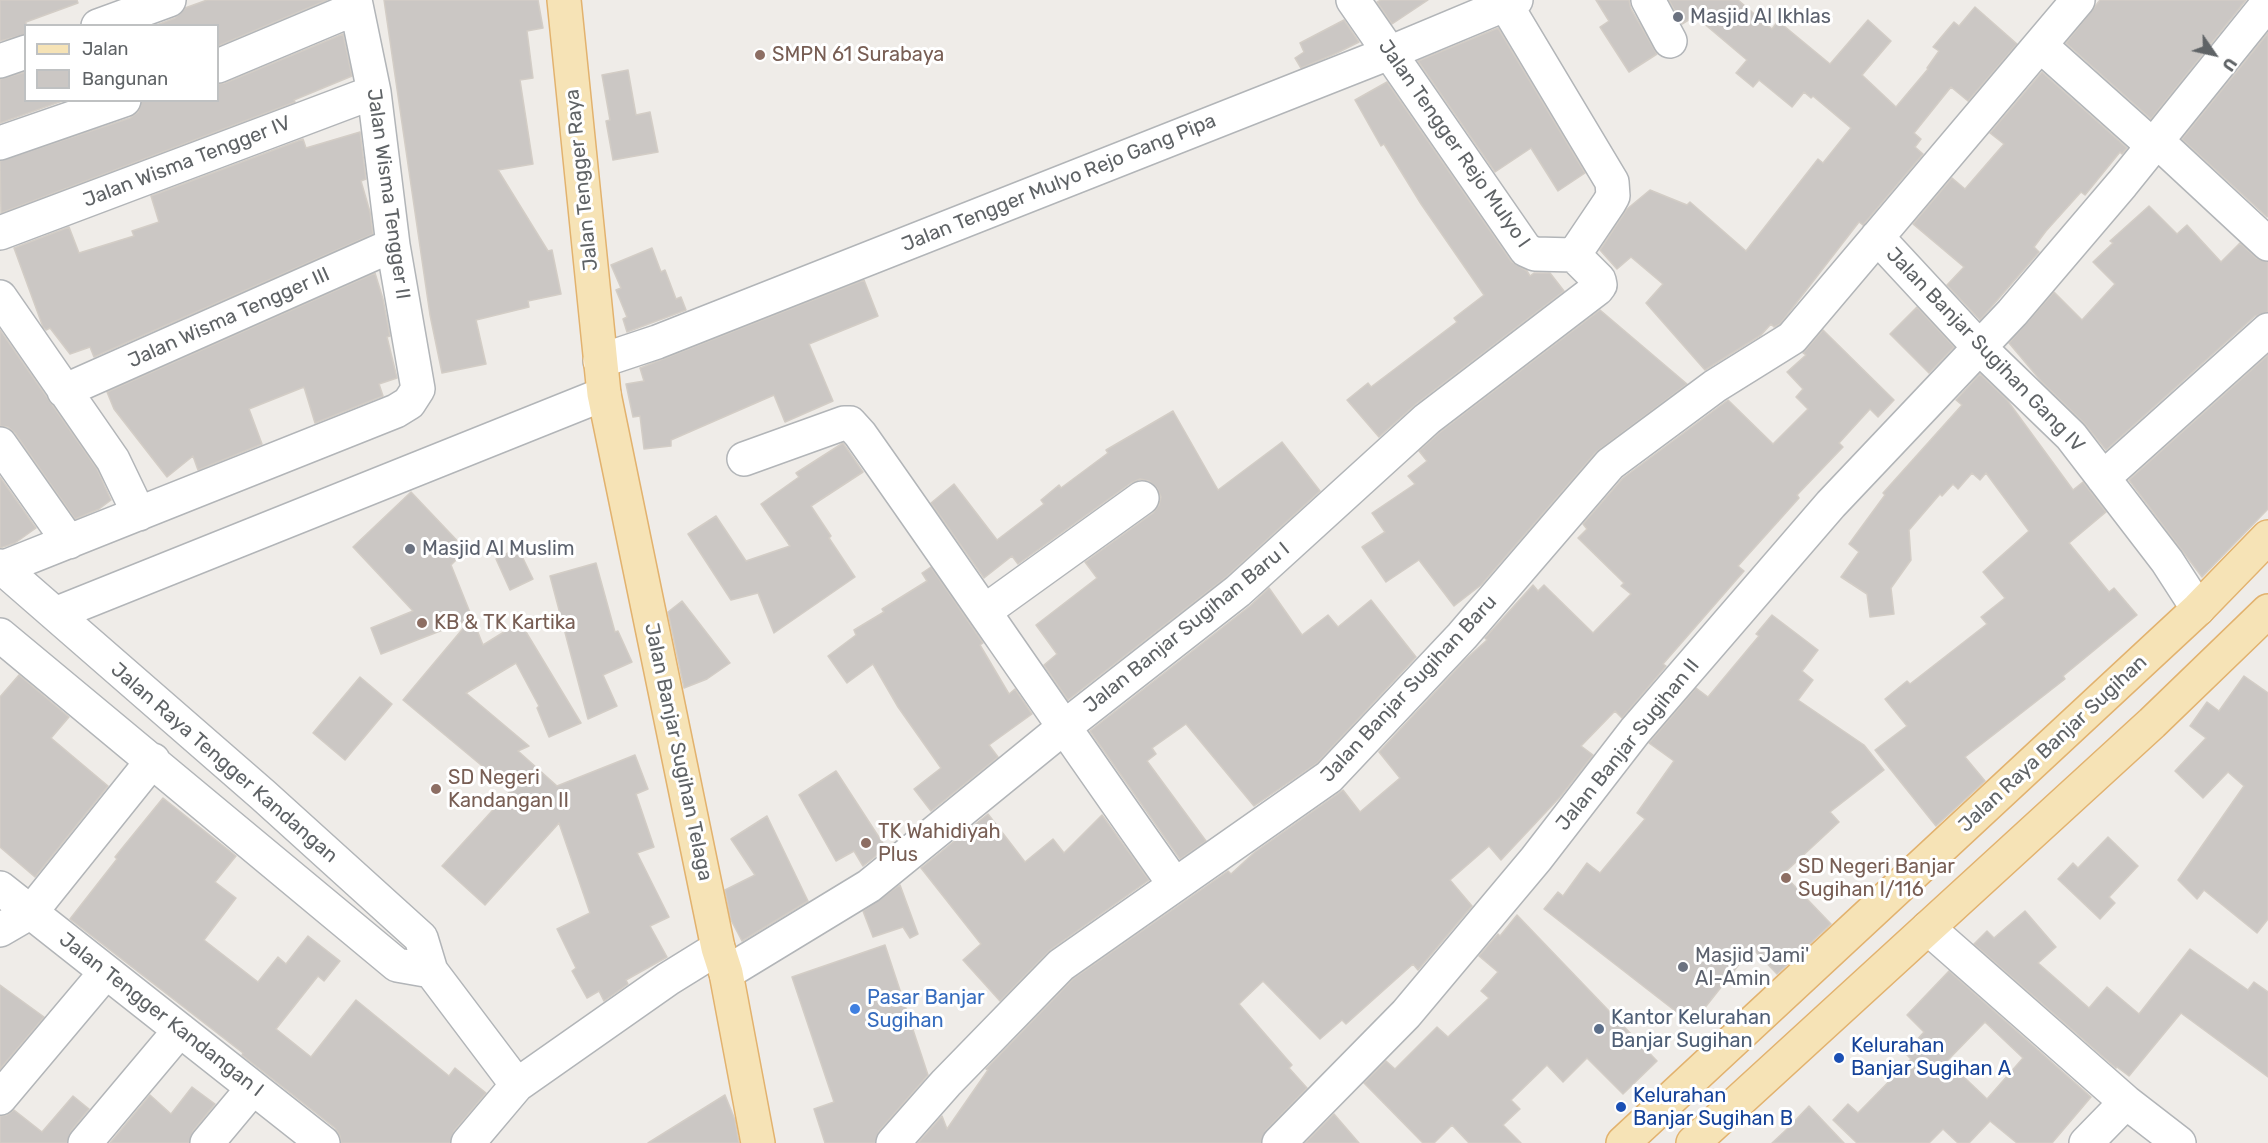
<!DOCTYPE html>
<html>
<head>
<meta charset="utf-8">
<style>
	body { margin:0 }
	#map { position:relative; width:2268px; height:1143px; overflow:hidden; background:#efece8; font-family:Rubik,sans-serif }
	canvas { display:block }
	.legend { position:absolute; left:24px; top:24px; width:195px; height:78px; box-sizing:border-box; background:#fff; border:2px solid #bfc1c2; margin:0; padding:8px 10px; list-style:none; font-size:18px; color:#5f6366 }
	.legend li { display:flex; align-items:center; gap:12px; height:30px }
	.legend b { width:30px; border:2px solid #bfc1c2 }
	.north { position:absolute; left:2184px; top:24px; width:60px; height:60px; -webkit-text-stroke:4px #fff; paint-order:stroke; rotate:124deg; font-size:16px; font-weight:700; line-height:24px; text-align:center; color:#5f6366 }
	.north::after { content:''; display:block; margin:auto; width:21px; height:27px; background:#5f6366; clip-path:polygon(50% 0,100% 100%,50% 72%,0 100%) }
</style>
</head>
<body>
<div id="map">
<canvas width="2268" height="1143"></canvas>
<ul class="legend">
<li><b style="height:8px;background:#f6e3b6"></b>Jalan</li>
<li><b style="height:16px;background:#cbc7c4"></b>Bangunan</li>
</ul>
<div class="north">U</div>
</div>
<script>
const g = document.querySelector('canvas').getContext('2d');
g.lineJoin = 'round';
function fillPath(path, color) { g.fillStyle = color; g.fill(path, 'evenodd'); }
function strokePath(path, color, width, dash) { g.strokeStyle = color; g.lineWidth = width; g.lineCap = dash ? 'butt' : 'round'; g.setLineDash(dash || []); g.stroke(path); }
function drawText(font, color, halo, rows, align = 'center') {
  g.font = font + ' Rubik,sans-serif'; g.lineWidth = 6; g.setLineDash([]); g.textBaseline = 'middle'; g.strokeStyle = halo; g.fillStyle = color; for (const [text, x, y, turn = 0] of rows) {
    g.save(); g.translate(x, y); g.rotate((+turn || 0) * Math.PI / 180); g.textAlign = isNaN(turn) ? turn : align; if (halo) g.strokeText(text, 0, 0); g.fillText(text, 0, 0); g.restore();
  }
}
const building = new Path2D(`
	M0,0H77L78,3L26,22V34L0,41Z
	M207,0H327L218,46V26H154L175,18L185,8Z
	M384,0H538L543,28L527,31L533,78L520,80L533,164L498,170L548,251L552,250L561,294L528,301L529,307L476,320L486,364L442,373L430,315Z
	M1381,0H1428L1392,24L1377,2Z
	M1596,0H1629L1631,9L1657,54L1629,72L1600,27L1609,21Z
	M1669,0H1738L1772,29L1778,21L1830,64L1868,20L1891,41L1862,75L1896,107L1928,69L1927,68L1939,51L1933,47L1954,22L1959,26L1975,7L2017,44L1968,101L1951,87L1914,133L1921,139L1915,147L1923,154L1863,225L1859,222L1780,324L1774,327L1771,324L1761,335L1705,370L1646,303L1663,284L1631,257L1617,269L1600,250L1627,209L1650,190L1687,205L1690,202L1746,251L1818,159L1823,163L1851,128L1813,96L1811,98L1804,92L1792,107L1759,80L1753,87L1736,73L1747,60L1695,16L1682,24Z
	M2100,0H2246L2151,119L2066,43Z
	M1344,20L1359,42L1337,53L1301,68L1295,58L1304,52L1300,43Z
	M1498,28L1585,173L1558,191L1531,148L1495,172L1418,61Z
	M2268,33V216L2267,217L2182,139Z
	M343,34L352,76L294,100L295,102L1,213L0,161L130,118L138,112L142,100H218V84L225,83Z
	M628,70L636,115L650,112L658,152L613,160L606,121L610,120L602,75Z
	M26,72V100H65L0,123V79Z
	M2042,72L2127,148L2122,154L2120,152L2085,195L2081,192L2046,231L2034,247L2039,252L1980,320L1947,285L1964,267L1913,224L1952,178L1965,189L2004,144L1990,133Z
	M1387,82L1511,261L1527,271L1530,276L1534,273H1550L1564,291L1416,404L1379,437L1347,400L1368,383L1371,387L1457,322L1454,318L1484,295L1421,204L1384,144L1381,146L1355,100Z
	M360,132L366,179L361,181L370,212L373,234L94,357L90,347L70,354L50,328L46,330L43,327L14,248L69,227L79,253L134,236L132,231L159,222L151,196L303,139L306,148Z
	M2149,206L2177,234L2187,225L2221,262L2240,243L2256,258L2268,262V312L2255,316L2106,450L2084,423L2041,381L2009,343L2054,292L2082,320L2115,284L2093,262L2113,243L2110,241Z
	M652,248L661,272L665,270L676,299L681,297L686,310L627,332L623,319L627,317L616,290L621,288L611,265Z
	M375,273L383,299L390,336L387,337L397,378L379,384L383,396L315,423L304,387L249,409L262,444L198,470L193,456L167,477L114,409L107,392Z
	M864,280L878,316L809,344L833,401L785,422L774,395L671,440V446L644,449L640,416L633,417L626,384L644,381L640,368Z
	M1917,307L1954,347L1929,373L1890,334Z
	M1600,310L1687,384L1596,452L1481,585L1454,606L1419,560L1386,582L1362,547L1385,532L1372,513L1415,484L1408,476L1427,461L1419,451L1439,433Z
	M0,330L97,469L111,500L99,509L75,519L15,433L8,427L0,426Z
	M1823,330L1894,400L1878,417L1870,409L1839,443L1843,447L1797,495L1799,498L1738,566L1744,571L1663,664L1666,666L1622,718L1615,711L1581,746L1593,755L1560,797L1501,860L1489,846L1450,880L1472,906L1418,970L1413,964L1346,1024L1342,1020L1320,1039L1263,981L1239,1004L1292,1065L1289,1068L1307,1088L1266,1130L1261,1143H918L942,1116L947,1129L988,1070L986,1069L1073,979L1228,871L1231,874L1255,852L1343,790L1360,812L1400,778L1379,752L1466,659L1487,640L1485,638L1533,585L1538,591L1544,585L1593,633L1631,594L1621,586L1624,583L1578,538L1587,529L1583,524L1623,478L1728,400L1773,444L1808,409L1796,397L1803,389L1787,372L1806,355L1803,353Z
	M2268,355V509L2202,577L2129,480Z
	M1980,374L2007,400L2073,490L2083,482L2106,512L2069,543L2109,592L2114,588L2137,615L2063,676L2065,679L1965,757L1985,781L1936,826L1875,750L1907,726L1885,699L1907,681L1910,684L1987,624L1981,617L2005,598L1983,572L2029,531L1986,473L1980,480L1972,473L1958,489L1953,484L1942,496L1940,494L1909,530L1911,560L1891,588L1894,614L1870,617L1867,594L1841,577L1859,552L1849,544L1885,495L1883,493L1962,405L1956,400Z
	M1173,411L1218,490L1282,442L1320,491L1226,577L1068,700L1044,665L1057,654L1036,625L1097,578L1085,562L1153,513L1159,505L1161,497L1157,488L1149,481L1140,479L1131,483L1018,564L1012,556L984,578L931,503L954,484L997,540L1044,504L1041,500L1059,485L1061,488L1108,453L1106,450Z
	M843,443L863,472L811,506L831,536L829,538L855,577L774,633L758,593L731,600L688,534L716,516L746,561L790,546L761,504L799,477L796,473Z
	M0,477L36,528L15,543L0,548Z
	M411,492L466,550L451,565L483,645L520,622L581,723L549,737L537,708L539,706L516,663L466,693L529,746L518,751L557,786L635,755L648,789L636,794L654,847L637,853L669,917L650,926L667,957L626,980L628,984L604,1001L599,991L587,998L572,971L576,968L557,929L590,913L559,823L485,905L442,866L511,790L403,700L471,619L381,654L371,628L413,611L353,547Z
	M518,548L533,579L510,590L496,559Z
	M596,563L615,632L618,631L632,662L603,675L617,706L588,719L550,576Z
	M931,567L983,643L980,645L1009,694L1015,689L1032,714L989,745L998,757L931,811L914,789L941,768L898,707L873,664L847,683L828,656L856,635L854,630L884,612L882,609L927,581L922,573Z
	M1269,588L1302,635L1328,615L1338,627L1371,600L1416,657L1317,763L1254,806L1186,724L1152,748L1156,754L1147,761L1206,841L1180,859L1090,731L1250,606Z
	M682,601L730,663L707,679L684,688L668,612Z
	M1772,615L1818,650L1802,671L1813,680L1798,700L1864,745L1884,770L1830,812L1839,822L1783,874L1831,924L1777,974L1752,948L1692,1024L1544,909L1558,892L1563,896L1587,863L1600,873L1645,819L1637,813L1674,761L1649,743L1696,688L1708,697L1759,636L1756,634Z
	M19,675L69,717L51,738L108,786L35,877L0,847V697Z
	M2244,676L2268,693V919L2257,933L2204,890L2197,899L2178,880L2244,786L2228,772L2203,798L2175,771L2206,738L2190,726L2207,702L2219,711Z
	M360,677L392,704L345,760L313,733Z
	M836,771L886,848L863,866L854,851L836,861L799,795Z
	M163,798L236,856L215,882L236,898L204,940L258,982L278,957L286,964L308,936L340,961L324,981L318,976L276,1029L311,1057L356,1000L449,1076L455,1068L486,1093L454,1131L450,1143H341L340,1136L335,1128L242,1055L243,1053L70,919L117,859L115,857Z
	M988,814L1025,862L1053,839L1064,853L1102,815L1149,880L1050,950L1000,1001L963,960L981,944L921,868Z
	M767,816L808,901L742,941L731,920L725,890L755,875L731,839Z
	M2108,837L2138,866L2109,897L2115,903L2100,919L2058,879L2073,863L2078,868Z
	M900,885L918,934L910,938L903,927L873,937L863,911Z
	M2025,911L2056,947L2038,963L2089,1008L2107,987L2139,1014L2190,949L2248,990L2254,982L2268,992V1077L2181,1013L2129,1076L2117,1067L2116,1068L1974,944L1987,931L1994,938Z
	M1517,915L1657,1061L1623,1094L1587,1058L1563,1082L1547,1065L1511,1100L1520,1109L1503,1125L1521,1143H1469L1452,1125L1434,1143H1423L1364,1083L1386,1061L1395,1069L1437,1027L1448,1037L1489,998L1481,991L1498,972L1479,956L1498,934L1500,936Z
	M885,945L928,1075L879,1131L875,1143H825L814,1109L834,1102L792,977Z
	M1949,971L2091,1097L2052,1143H2017L1990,1121L1969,1143H1958L1943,1129L1929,1143H1857L1833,1120L1848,1104L1858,1113L1911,1059L1905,1053L1924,1032L1907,1015ZM1985,1022L2023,1058L1987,1099L1947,1061Z
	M0,985L44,1017L0,1069Z
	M192,1087L215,1104L193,1131L189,1143H110L150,1095L171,1114Z
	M725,1095L735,1120L739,1143H648Z
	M73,1096L89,1109L71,1131L67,1143H0V1116L7,1115L14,1110L42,1132Z
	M1809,1106L1844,1143H1772L1787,1129Z
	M1334,1114L1359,1143H1305Z`);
fillPath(building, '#cbc7c4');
strokePath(building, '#d3cdc6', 1.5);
const minor = new Path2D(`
	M1353,0L1526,250L1535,254L1574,255
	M1503,0L1612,182L1613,196L1609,203L1574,255
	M1648,0L1670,41
	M98,26L169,0
	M2040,45L2153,146
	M0,61L26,52
	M218,66L356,8
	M2157,141L2268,244
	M0,143L124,100
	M0,233L374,92
	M1877,237L1980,348L2071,436L2167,561L2198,609
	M0,297L113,460L139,514
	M600,361L657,342L1389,53L1516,0
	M64,391L393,245
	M0,444L69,542
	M744,459L844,423H850L860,434C966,584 1069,736 1175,885
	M2103,478L2268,330
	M0,566L263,795L421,938L431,971L397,965L0,635
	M2,568L396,411L409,403L418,389L393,245L374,92L355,0
	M985,611L1142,498
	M55,614L604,394
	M0,888L323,1143
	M1928,928L2126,1102L2179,1143
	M0,930L31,912L153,760
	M431,971L517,1085
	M726,973L869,886L1063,728L1238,591L1427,419L1597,289L1600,285L1599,280L1574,255
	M0,1098L106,972
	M85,1143L180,1030
	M207,1143L253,1088
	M468,1143L517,1085L668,979L718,948
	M893,1143L946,1083L1061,965L1329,777L1462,636L1610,464L1715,386L1792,338L2078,0
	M1279,1143L1406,1014L1536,859L1635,731L1831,504L2012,313L2122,184L2268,3
	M2086,1143L2126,1102`);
const major = new Path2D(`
	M564,0L604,394L718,948L726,973L758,1143
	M1623,1143L2198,609L2268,537
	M1693,1143L2152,723L2268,611`);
strokePath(minor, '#b2b5b8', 36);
strokePath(major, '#e2b26e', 36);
strokePath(minor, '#fff', 33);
strokePath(major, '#f6e3b6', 33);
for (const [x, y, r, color] of [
	[1678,17,6,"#6b7280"],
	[760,55,6,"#8d6e63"],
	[410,549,6,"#6b7280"],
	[422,623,6,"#8d6e63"],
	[436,789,6,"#8d6e63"],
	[866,843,6,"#8d6e63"],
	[1786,878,6,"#8d6e63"],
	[1683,967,6,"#6b7280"],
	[855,1009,6,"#3f7fe0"],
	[1599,1029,6,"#5c6f8a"],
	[1839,1058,6,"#1a4fb4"],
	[1621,1107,6,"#1a4fb4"]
]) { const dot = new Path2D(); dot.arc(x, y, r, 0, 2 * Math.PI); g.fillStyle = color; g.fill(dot); strokePath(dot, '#fff', 2); }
drawText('20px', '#5b616d', '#fff', [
	["Masjid Al Ikhlas",1690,17],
	["Masjid Al Muslim",422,549],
	["Masjid Jami'",1695,956],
	["Al-Amin",1695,979]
], 'left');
drawText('20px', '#785e54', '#fff', [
	["SMPN 61 Surabaya",772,55],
	["KB & TK Kartika",434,623],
	["SD Negeri",448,778],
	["Kandangan II",448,801],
	["TK Wahidiyah",878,832],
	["Plus",878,855],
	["SD Negeri Banjar",1798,867],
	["Sugihan I/116",1798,890]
], 'left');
drawText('20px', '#5f6366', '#fff', [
	["Jalan Tengger Rejo Mulyo I",1454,144,55],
	["Jalan Wisma Tengger IV",187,162,-21],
	["Jalan Tengger Raya",582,180,-96],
	["Jalan Tengger Mulyo Rejo Gang Pipa",1059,183,-22],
	["Jalan Wisma Tengger II",388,194,82],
	["Jalan Wisma Tengger III",229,318,-24],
	["Jalan Banjar Sugihan Gang IV",1985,350,46],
	["Jalan Banjar Sugihan Baru I",1187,628,-39],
	["Jalan Banjar Sugihan Baru",1409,689,-47],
	["Jalan Raya Banjar Sugihan",2053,744,-43],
	["Jalan Banjar Sugihan II",1628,745,-51],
	["Jalan Banjar Sugihan Telaga",678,752,78],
	["Jalan Raya Tengger Kandangan",224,763,41],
	["Jalan Tengger Kandangan I",161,1015,38]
]);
drawText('20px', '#366cbe', '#fff', [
	["Pasar Banjar",867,998],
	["Sugihan",867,1021]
], 'left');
drawText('20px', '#4e5e75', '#fff', [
	["Kantor Kelurahan",1611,1018],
	["Banjar Sugihan",1611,1041]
], 'left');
drawText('20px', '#164399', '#fff', [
	["Kelurahan",1851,1046],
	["Banjar Sugihan A",1851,1069],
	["Kelurahan",1633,1096],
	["Banjar Sugihan B",1633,1119]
], 'left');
</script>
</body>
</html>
